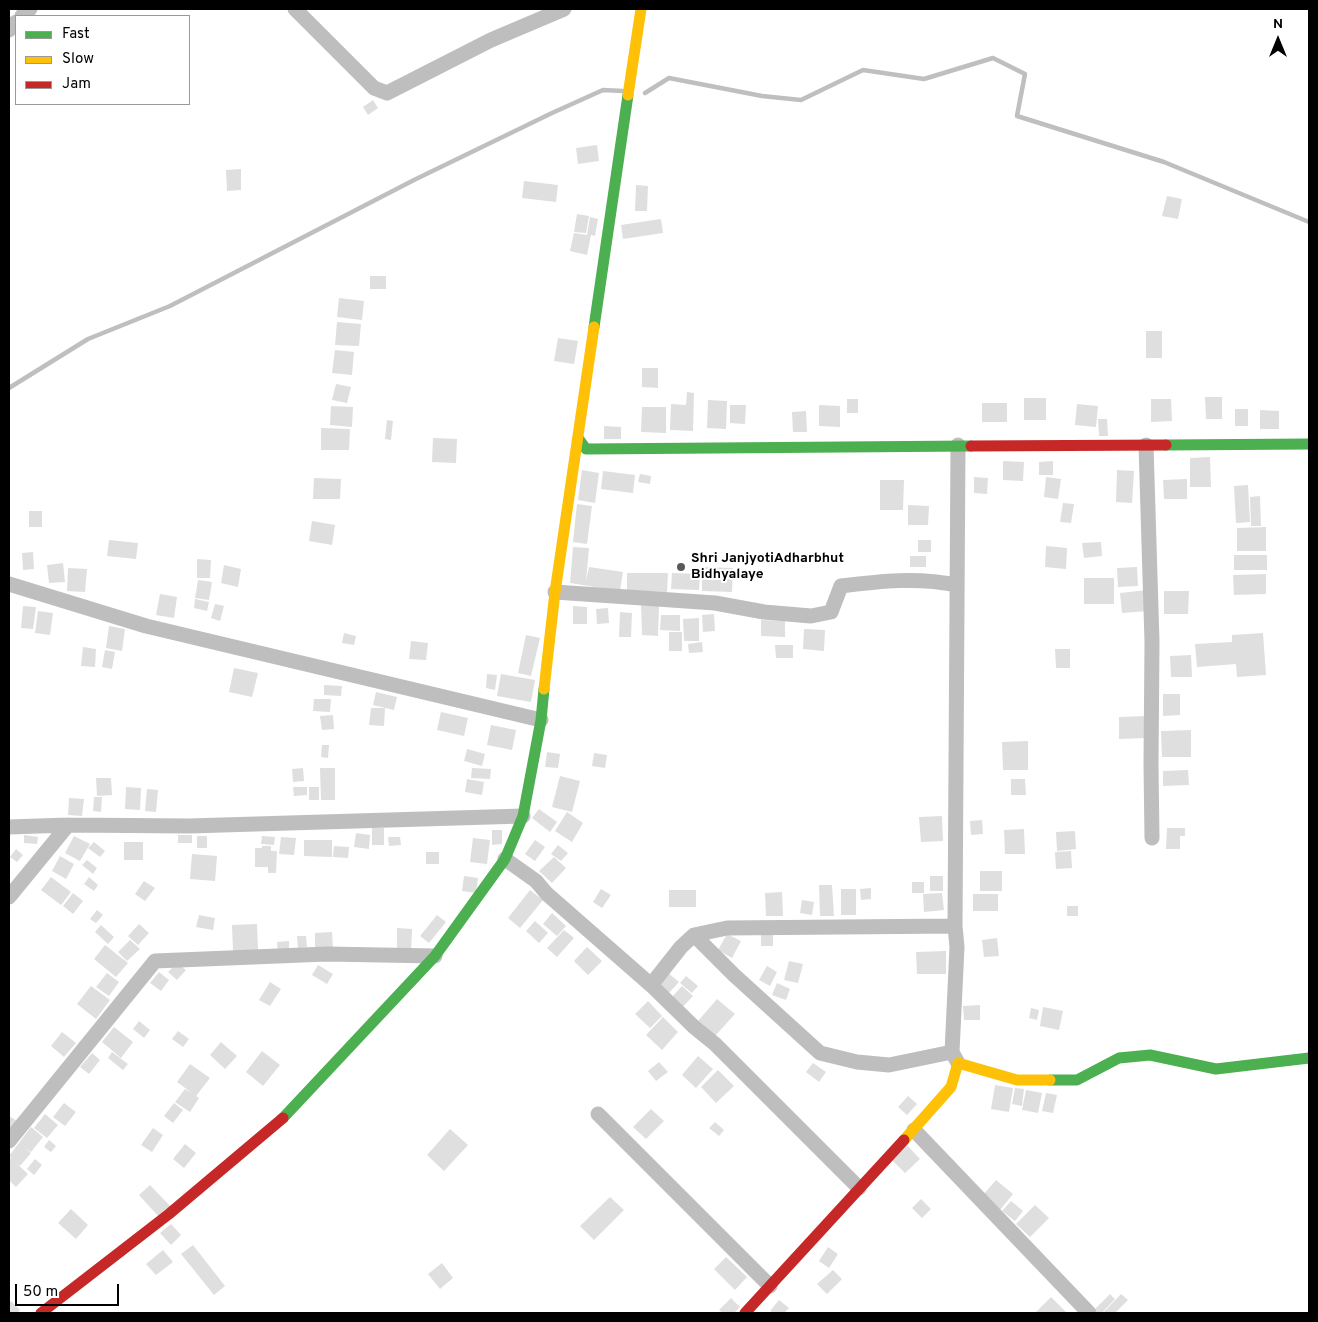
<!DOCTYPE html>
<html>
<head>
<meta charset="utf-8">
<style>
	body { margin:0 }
	#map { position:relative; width:1318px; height:1322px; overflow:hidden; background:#fff; font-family:Overpass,sans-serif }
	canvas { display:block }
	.frame { position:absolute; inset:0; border:10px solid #000; pointer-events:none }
	.legend { position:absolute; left:15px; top:15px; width:175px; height:90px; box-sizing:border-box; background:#fff; border:1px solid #999; margin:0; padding:6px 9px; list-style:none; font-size:15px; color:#000 }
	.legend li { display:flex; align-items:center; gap:10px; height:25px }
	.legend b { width:25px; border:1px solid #999 }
	.north { position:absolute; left:1253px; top:15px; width:50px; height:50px; -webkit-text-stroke:4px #fff; paint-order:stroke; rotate:0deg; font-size:14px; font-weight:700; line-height:20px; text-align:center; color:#000 }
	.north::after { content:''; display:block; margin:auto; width:18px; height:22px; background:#000; clip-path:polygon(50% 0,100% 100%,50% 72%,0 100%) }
	.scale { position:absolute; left:15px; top:1284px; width:104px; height:22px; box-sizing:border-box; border:2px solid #000; border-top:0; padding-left:6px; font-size:15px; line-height:18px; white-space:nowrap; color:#000; -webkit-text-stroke:4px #fff; paint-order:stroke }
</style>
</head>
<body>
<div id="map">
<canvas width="1318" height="1322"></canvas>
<div class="frame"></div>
<ul class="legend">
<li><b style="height:6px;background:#4caf50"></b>Fast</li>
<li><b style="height:6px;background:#ffc107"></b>Slow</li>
<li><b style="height:6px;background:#c62828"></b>Jam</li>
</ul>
<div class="north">N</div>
<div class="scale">50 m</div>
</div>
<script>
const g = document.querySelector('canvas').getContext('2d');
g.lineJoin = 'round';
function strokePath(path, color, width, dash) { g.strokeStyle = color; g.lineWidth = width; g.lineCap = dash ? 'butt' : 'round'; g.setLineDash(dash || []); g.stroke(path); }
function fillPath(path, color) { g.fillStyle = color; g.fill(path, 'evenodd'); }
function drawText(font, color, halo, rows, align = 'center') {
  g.font = font + ' Overpass,sans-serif'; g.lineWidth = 4; g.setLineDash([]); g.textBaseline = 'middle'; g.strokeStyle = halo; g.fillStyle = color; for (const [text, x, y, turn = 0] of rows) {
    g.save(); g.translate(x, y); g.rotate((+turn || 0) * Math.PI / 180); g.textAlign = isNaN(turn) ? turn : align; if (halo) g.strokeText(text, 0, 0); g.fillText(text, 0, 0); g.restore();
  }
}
strokePath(new Path2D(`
	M645,93L669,78L762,96L801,100L863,70L924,79L993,58L1025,74L1017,116L1164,162L1309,222
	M9,388L88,339L170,306L414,180L552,113L603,90L623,91`), '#bfbfbf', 4.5);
fillPath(new Path2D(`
	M373,100L378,108L368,115L363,107Z
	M597,145L599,161L578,164L576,148Z
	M241,169V190L227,191L226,170Z
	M524,181L558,185L556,202L522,198Z
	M636,185L648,186L647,211H635Z
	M1167,196L1182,199L1178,219L1162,216Z
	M577,214L589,216L586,233L574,232Z
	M590,217L598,219L595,236L591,235L587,255L570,251L574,233L587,235Z
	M661,219L663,233L623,239L621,225Z
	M370,276H386V289H370Z
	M339,298L364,301L362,320L337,317Z
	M337,322L361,324L359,346L335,345Z
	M1146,331H1162V358H1146Z
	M558,338L578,341L574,364L554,361Z
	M335,350L354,352L352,375L332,373Z
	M642,368H658V388L642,387Z
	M336,384L351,387L347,403L332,400Z
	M687,392L694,393L693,431L670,430L671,404L686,405Z
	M1205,397H1222V419H1206Z
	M1024,398H1046V420H1024Z
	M847,399H858V413H847Z
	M1151,399H1171L1172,421L1151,422Z
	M708,400L727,401L726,429L707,428Z
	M982,403H1007V422H982Z
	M1077,404L1098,406L1096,427L1075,425Z
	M730,405H746L745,424L730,423Z
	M819,405L840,406V427L819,426Z
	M331,406L353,407L352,427L330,425Z
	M642,407H666V433L641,432Z
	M1235,409H1248V426H1235Z
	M1260,410L1279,411V429H1260Z
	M806,411L807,432H793L792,412Z
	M1098,419H1107L1108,436H1099Z
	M387,420L393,421L391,440L385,439Z
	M604,426L621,427V439H604Z
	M321,428L350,429L349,450H321Z
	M433,438L457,439L456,463L432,462Z
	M1210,457L1211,487H1190V458Z
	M1003,461L1024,462L1023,481L1003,480Z
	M1053,461V475H1039V462Z
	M582,470L599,473L595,503L578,500Z
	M1117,470L1134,471L1132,503L1116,502Z
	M603,471L635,475L633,493L601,489Z
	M640,474L651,476L650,484L638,482Z
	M974,477L988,478L987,494L974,493Z
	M1046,477L1061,479L1058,499L1044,497Z
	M314,478L341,479L340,499H313Z
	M1187,479V499H1164L1163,480Z
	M880,480H904L903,510H880Z
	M1248,485L1250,522L1236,523L1234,486Z
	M1260,496L1261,526H1251L1250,497Z
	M1063,503L1074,504L1071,523L1060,522Z
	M577,504L592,506L587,544L573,542Z
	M908,505L929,506L928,525H908Z
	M29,511H42V527H29Z
	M312,521L335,525L332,545L309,541Z
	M1266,527V551H1237V528Z
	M109,540L138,543L136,559L107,556Z
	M918,540H931V552H918Z
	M1101,542L1102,556L1084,558L1082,543Z
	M1046,546L1067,548L1066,569L1045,567Z
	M573,547L589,548L586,581L589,567L623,572L620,591L570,583Z
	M33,552L34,569L23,570L22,553Z
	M1234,555H1267V570H1234Z
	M910,556H926V567H910Z
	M197,559L211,560L210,578H197Z
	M63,563L65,582L49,583L47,565Z
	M224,565L241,569L238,587L221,583Z
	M702,567L733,568L732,592L702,591Z
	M1137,567L1138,586L1118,587L1117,568Z
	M68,568L87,569L85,592L67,591Z
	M627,573H668L667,592L627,591Z
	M672,573L700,574L699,590L671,589Z
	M1266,574V594L1234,595L1233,575Z
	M1084,578H1114V604H1084Z
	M198,580L212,582L209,600L195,598Z
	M1147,590L1148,611L1122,613L1120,593Z
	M1164,591H1189L1188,614H1164Z
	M160,594L177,597L174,618L156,615Z
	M195,599L209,602L207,611L194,608Z
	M215,604L224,606L220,621L211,618Z
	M641,605L659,606L658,636L642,635Z
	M23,606L36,607L33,629L21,628Z
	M573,606L587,607V624H573Z
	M608,608L609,623L597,624L596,609Z
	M38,611L53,613L50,635L35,633Z
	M620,612L632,613L631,637H619Z
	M714,614L715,631L703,632L702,615Z
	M661,615H680V631L660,630Z
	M699,618V641H684L683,619Z
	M761,620L785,621V637L761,636Z
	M109,626L125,629L122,651L106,648Z
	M804,629L825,630L824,651L803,649Z
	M669,632H682V651H669Z
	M344,633L356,636L354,645L342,643Z
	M1263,633L1266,675L1237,677L1236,664L1197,667L1195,644L1232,642V635Z
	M526,635L540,638L531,676L518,673Z
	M411,641L428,643L426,660L409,659Z
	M702,642L703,652L689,653L688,644Z
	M775,645H793V658H776Z
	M83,647L96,649L95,667L81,666Z
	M1055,649H1070V668H1056Z
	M105,650L115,652L112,669L102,667Z
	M1191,655L1192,677H1171L1170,656Z
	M234,668L258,673L252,697L229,692Z
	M487,674L497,675L495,690L486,688Z
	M501,674L535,680L531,702L497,696Z
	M324,685L342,686L341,696L324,695Z
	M376,692L397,697L394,710L373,705Z
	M1163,694H1180V715L1163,716Z
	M314,699H331L330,712L313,711Z
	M371,708H385L384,726L369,725Z
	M441,712L468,718L464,736L437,730Z
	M333,715L334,729L322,730L320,716Z
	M1147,716L1148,738L1119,739V717Z
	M491,725L516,730L512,750L487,745Z
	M1191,730V757H1162L1161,731Z
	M1028,741V770H1003L1002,742Z
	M322,745H329L328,758L321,757Z
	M467,749L485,754L482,766L464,761Z
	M547,752L560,754L558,768L545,767Z
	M594,753L607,755L605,768L592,766Z
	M303,768L304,781L293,782L292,769Z
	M320,768H335V800H321Z
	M472,768L491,769L490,779L471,778Z
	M1188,770L1189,785L1163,786V771Z
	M560,776L580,781L572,812L552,807Z
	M96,778H111L112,795L97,796Z
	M467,779L484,782L482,795L465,792Z
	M1011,779H1025L1026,795H1011Z
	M126,787L141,788L140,810L125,809Z
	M293,787H307V795L294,796Z
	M309,787H319V800H309Z
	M147,789L158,790L156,812L145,811Z
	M94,797H102L101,812L93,811Z
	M69,798L84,799L82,816L68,815Z
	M539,809L557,822L550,832L532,818Z
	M567,812L583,823L572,842L555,831Z
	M942,816L943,841L921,842L919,817Z
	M982,820L983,834L971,835L970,821Z
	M372,828H384V845H372Z
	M1167,828H1185V836H1180V849H1166Z
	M1024,829L1025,854H1005L1004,830Z
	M492,830H502V844L492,845Z
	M1075,831L1076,849L1057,851L1056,832Z
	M356,833L370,835L369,849L354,847Z
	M24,835L38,837L37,844L24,843Z
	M178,835H192V843H178Z
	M74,836L90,844L80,861L65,853Z
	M197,836H207V848H197Z
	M262,836L275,837L274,845L261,844Z
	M281,837L296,838L294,855L279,854Z
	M388,837H400L401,845L389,846Z
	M473,838L490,840L487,864L470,862Z
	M304,840H332V857L304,856Z
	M535,840L545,847L535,861L525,854Z
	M94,842L105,851L100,857L88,848Z
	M124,842H143V860H124Z
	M558,845L568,853L561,861L551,854Z
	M262,846H271V851H277L276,873H268V867H255V848H262Z
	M334,846L349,847L348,858L333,857Z
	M16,849L23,855L17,862L10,857Z
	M1071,851L1072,868L1056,869L1055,852Z
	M426,852H439V864H426Z
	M192,854L217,856L215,881L190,879Z
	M60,856L74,864L66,879L52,871Z
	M554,857L566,868L552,883L539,871Z
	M87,860L97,868L93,874L82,865Z
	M980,871H1002V891H980Z
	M464,876L478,878L476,893L462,891Z
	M930,876H943V891H930Z
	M51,877L71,892L61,905L41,890Z
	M89,877L98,885L94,891L84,884Z
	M144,881L155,888L145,901L135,894Z
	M912,882H924V893H912Z
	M819,885H832L834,916H820Z
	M871,888V899L861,900L860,889Z
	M601,889L611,895L602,908L593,902Z
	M841,889H856V915H841Z
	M530,890L543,900L520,928L508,918Z
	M669,890H696V907H669Z
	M782,892L783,916H766L765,893Z
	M73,893L83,901L73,914L63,906Z
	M942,893L944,910L924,912L923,894Z
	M973,894H998V911H973Z
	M802,900L814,902L812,915L800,913Z
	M1067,906H1078V916H1067Z
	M97,910L103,915L96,923L90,919Z
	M552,913L566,926L557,936L543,924Z
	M199,915L215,918L213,930L196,927Z
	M437,915L446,922L429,943L420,936Z
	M535,921L548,933L539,943L526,931Z
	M139,924L149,933L138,945L128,936Z
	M257,924L258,950L233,951L232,925Z
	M101,925L114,937L108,944L95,932Z
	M397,928L412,929L411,954L397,953Z
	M564,930L574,938L557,957L547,948Z
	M332,932L333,948H315V933Z
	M761,932H773V946H761Z
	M727,934L741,941L732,958L718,950Z
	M297,936H306L307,947L298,948Z
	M997,938L999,956L984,957L982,940Z
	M130,940L140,949L127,961L118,952Z
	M289,941V954L278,955L277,942Z
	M105,945L128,963L116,977L94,959Z
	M587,947L602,961L588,975L574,961Z
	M946,951V974H917L916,952Z
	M789,961L803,964L798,983L784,980Z
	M177,963L186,970L177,980L168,972Z
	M318,965L333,974L327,984L312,975Z
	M767,966L777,972L770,986L759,980Z
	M159,972L169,980L161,991L150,983Z
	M667,972L679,982L668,994L656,984Z
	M107,973L119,982L109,996L96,987Z
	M686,976L698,986L692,993L680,983Z
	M270,982L281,989L270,1006L259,1000Z
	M777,983L790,989L786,1000L772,995Z
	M91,986L110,1000L96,1019L77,1004Z
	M682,986L693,996L682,1008L671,998Z
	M717,999L735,1014L715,1036L698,1021Z
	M648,1001L662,1016L650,1028L635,1014Z
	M980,1005V1020H964L963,1006Z
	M1043,1007L1063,1011L1059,1030L1040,1026Z
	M1031,1008L1039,1010L1037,1020L1029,1018Z
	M663,1017L678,1032L662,1050L646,1035Z
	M139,1021L150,1030L144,1038L133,1029Z
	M114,1027L133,1042L121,1058L102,1042Z
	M178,1031L189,1039L183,1047L172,1039Z
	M62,1032L76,1043L64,1057L51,1046Z
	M221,1042L237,1056L225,1069L210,1055Z
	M262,1051L280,1065L263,1086L246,1072Z
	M112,1052L128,1064L123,1070L108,1058Z
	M92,1053L100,1060L89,1074L80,1067Z
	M698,1056L713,1069L696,1088L682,1075Z
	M659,1062L668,1072L656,1081L648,1071Z
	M813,1063L826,1072L819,1082L806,1072Z
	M190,1064L210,1078L196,1096L199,1098L190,1112L175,1102L185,1089L192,1093L177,1082Z
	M718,1070L734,1086L716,1103L701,1087Z
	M995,1085L1013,1088L1009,1112L991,1109Z
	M1015,1088L1024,1089L1022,1106L1012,1104Z
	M1026,1090L1042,1093L1038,1113L1022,1110Z
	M1046,1093L1057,1095L1053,1113L1042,1111Z
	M908,1096L917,1104L907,1115L898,1107Z
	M64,1103L76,1112L65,1126L53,1117Z
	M174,1103L183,1110L173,1123L164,1116Z
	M651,1109L664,1121L646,1139L633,1127Z
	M45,1114L58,1125L47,1138L34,1128Z
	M9,1116L17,1121L9,1135Z
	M715,1122L724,1130L719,1136L709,1128Z
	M31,1127L43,1137L31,1152L25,1148L31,1153L20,1166L14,1161L28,1174L16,1187L9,1180V1160L11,1158L9,1156Z
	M153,1128L163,1135L152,1152L141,1145Z
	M450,1129L468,1145L444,1171L427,1155Z
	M49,1140L56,1146L51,1152L44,1147Z
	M905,1143L920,1159L905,1173L890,1158Z
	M185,1144L196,1153L184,1168L173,1159Z
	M35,1159L42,1165L34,1175L27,1169Z
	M996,1180L1013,1194L1000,1210L983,1195Z
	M150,1185L171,1207L159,1217L139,1195Z
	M610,1197L624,1210L594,1240L580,1226Z
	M921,1199L931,1209L922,1218L912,1208Z
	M1011,1201L1023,1211L1015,1221L1002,1211Z
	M1035,1205L1049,1218L1030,1237L1016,1224Z
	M71,1209L88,1225L76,1239L58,1223Z
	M171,1224L181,1235L171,1245L160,1233Z
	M193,1245L225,1286L214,1295L181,1254Z
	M828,1247L838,1254L829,1268L819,1261Z
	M163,1250L173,1262L156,1275L146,1264Z
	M726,1257L747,1277L735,1290L714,1269Z
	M442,1263L453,1278L440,1289L428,1274Z
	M833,1270L842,1279L827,1294L817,1284Z
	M1110,1294L1115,1299L1102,1313H1098L1094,1310Z
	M1121,1294L1128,1300L1115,1313H1103Z
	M1051,1297L1067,1313L1036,1312Z
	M731,1298L740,1307L734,1313H723L719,1310Z
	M779,1300L789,1308L784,1313H774L770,1311Z
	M11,1301L20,1310L17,1313H9V1303Z`), '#dfdfdf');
strokePath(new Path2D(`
	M295,9L374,88L387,93L491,40L564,9
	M22,16L30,9
	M9,30L16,22
	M958,445L955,926L957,947L952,1052L958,1063
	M1146,445L1152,642L1151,765L1152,838
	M9,584L146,626L541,720
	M555,592L715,603L764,612L811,616L831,612L841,586C881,581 917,577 957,585
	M9,827L68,825L189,826L523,816
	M505,859L536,881L547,894L651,985L694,1027L715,1044L859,1188
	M9,897L68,825
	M694,935L734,975L820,1053L857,1062L889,1065L952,1052
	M651,985L681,947L694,935L727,928L955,926
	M598,1114L770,1286
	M914,1130L1089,1313
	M9,1141L155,961L327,954L435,956`), '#bebebe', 15);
strokePath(new Path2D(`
	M594,327L628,95
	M578,438L586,449L971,446
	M1166,445L1309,444
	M1050,1080H1077L1119,1058L1150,1055L1216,1069L1309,1058
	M283,1118L435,956L505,859L523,816L541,720L544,689`), '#4caf50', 11);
strokePath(new Path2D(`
	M628,95L641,9
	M544,689L555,592L594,327
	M904,1140L951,1087L958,1063L1017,1080H1050`), '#ffc107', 11);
strokePath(new Path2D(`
	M971,446L1166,445
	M41,1313L169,1214L283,1118
	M745,1313L904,1140`), '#c62828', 11);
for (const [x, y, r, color] of [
	[681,567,5,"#595959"]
]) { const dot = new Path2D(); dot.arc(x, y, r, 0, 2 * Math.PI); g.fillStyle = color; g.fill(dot); strokePath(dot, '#fff', 2); }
drawText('bold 14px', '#000', '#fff', [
	["Shri JanjyotiAdharbhut",691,559],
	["Bidhyalaye",691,575]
], 'left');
</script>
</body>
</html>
